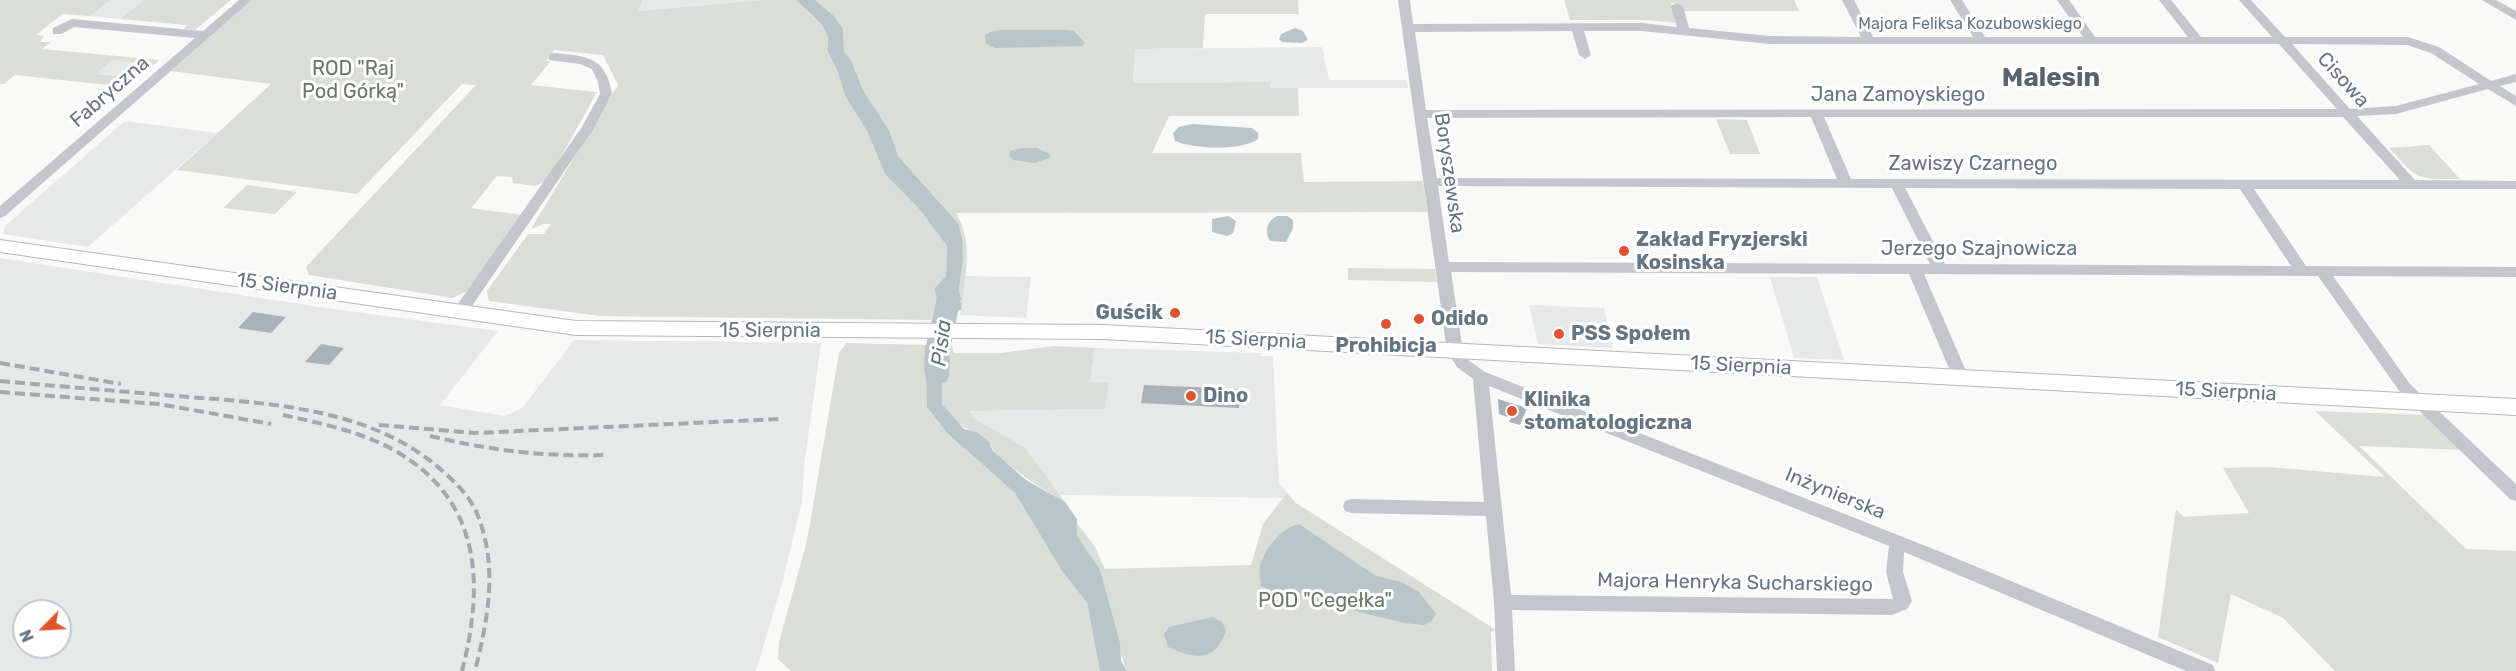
<!DOCTYPE html>
<html>
<head>
<meta charset="utf-8">
<style>
	body { margin:0 }
	#map { position:relative; width:2516px; height:671px; overflow:hidden; background:#f9f9f7; font-family:Rubik,sans-serif }
	canvas { display:block }
	.north { position:absolute; left:12px; top:599px; width:60px; height:60px; box-sizing:border-box; background:#fff; border:2px solid #c1c8cd; border-radius:50%; rotate:246deg; font-size:16px; font-weight:700; line-height:24px; text-align:center; color:#657682 }
	.north::after { content:''; display:block; margin:auto; width:21px; height:27px; background:#e15230; clip-path:polygon(50% 0,100% 100%,50% 72%,0 100%) }
</style>
</head>
<body>
<div id="map">
<canvas width="2516" height="671"></canvas>
<div class="north">N</div>
</div>
<script>
const g = document.querySelector('canvas').getContext('2d');
g.lineJoin = 'round';
function fillPath(path, color) { g.fillStyle = color; g.fill(path, 'evenodd'); }
function strokePath(path, color, width, dash) { g.strokeStyle = color; g.lineWidth = width; g.lineCap = dash ? 'butt' : 'round'; g.setLineDash(dash || []); g.stroke(path); }
function drawText(font, color, halo, rows, align = 'center') {
  g.font = font + ' Rubik,sans-serif'; g.lineWidth = 6; g.setLineDash([]); g.textBaseline = 'middle'; g.strokeStyle = halo; g.fillStyle = color; for (const [text, x, y, turn = 0] of rows) {
    g.save(); g.translate(x, y); g.rotate((+turn || 0) * Math.PI / 180); g.textAlign = isNaN(turn) ? turn : align; if (halo) g.strokeText(text, 0, 0); g.fillText(text, 0, 0); g.restore();
  }
}
fillPath(new Path2D(`
	M111,0H144L120,19L90,16Z
	M642,0H762L637,11Z
	M1322,47L1329,80H1406L1408,88H1270V82L1133,83L1135,49Z
	M112,60L155,64L138,78L96,74Z
	M125,121L217,133L88,247L3,234L5,226Z
	M0,258L326,308L498,331L440,405L505,416L523,407L574,340L821,343L804,467L802,501L782,584L756,671H0ZM24,611H60V647H24Z
	M965,276L1031,277L1026,318L960,315Z
	M1770,277H1817L1844,360L1794,358Z
	M1529,305L1604,308L1613,348L1538,344Z
	M1095,348L1260,353L1261,356H1273L1279,482L1287,493L1283,498L1059,495L1023,447L973,418L970,411L1105,409L1090,382Z`), '#e7e8e8');
fillPath(new Path2D(`
	M0,0H111L90,16L62,14L36,35L44,36L40,42H51L42,49L160,60L155,64L112,60L96,74L138,78L127,87L15,75L4,84H0Z
	M144,0H231L195,30L184,29L187,25L120,19Z
	M252,0H642L638,11L762,0H796C810,15 834,28 827,51L837,70L845,96L867,131L885,174L920,210L947,246L946,277L934,289L938,303L935,320L600,316L489,301L487,291L528,234H544L551,224H543L531,229L618,85L603,55L554,50L546,61H551L531,85L597,92L548,180L535,186L513,183L512,177L497,176L471,208L522,215L467,291L453,298L309,275L306,267L476,85L462,84L357,194L177,170L271,84L171,71Z
	M815,0H1298L1299,14H1205L1203,48L1135,49L1133,83L1270,82V88H1298L1299,116H1169L1152,153H1301L1304,182L1423,181L1427,212L956,213C973,242 966,271 962,303H957L963,260L958,223L898,156L890,132L863,90L851,60L844,51L843,29L834,16Z
	M1564,0H1794L1799,11H1682L1679,4L1671,3L1677,23L1644,20H1570Z
	M1716,119L1747,120L1760,154H1730Z
	M2429,145L2460,179C2416,179 2419,181 2389,148Z
	M247,185L297,192L275,214L223,208Z
	M1348,268L1435,269L1437,282L1348,280Z
	M846,343L925,345L927,407L947,433L1015,493L1062,571L1087,603L1100,671H791L778,659L779,642L807,541L839,353Z
	M949,345H952L954,353H1001L1053,346L1095,348L1090,382L1109,383L1105,409L970,411L973,418L1024,447L1065,502C1039,487 1019,474 996,454C992,449 991,443 985,439C971,428 950,425 943,405C937,389 945,361 949,345Z
	M2315,411L2426,415L2465,450L2359,446L2466,549L2516,551V671H2335L2283,618L2231,594L2218,663L2158,637L2176,509L2184,517L2249,513L2223,468L2268,467L2385,477Z
	M1287,493L1296,503L1496,630L1491,632L1492,671H1127C1120,657 1120,642 1115,627C1103,596 1089,566 1077,536V523L1095,547L1105,569L1251,565L1263,524Z`), '#daded6');
fillPath(new Path2D(`
	M796,0H815L834,16L843,29L844,51L851,60L863,90L890,132L898,156L958,223L962,238L963,260L957,303H962L961,310H956L954,320H935L938,303L934,289L946,276L947,246L920,210L885,174L867,131L845,96L837,70L827,50C834,28 810,15 796,0Z
	M1295,28L1303,31L1308,40L1302,43L1282,42L1279,39L1281,34Z
	M1003,30H1068L1074,31L1084,42L1083,46L995,48L986,44L985,35L993,31Z
	M1192,124L1252,128L1258,133V139C1242,151 1193,149 1175,141L1173,133L1179,127Z
	M1022,148H1037L1048,153L1051,157L1035,163L1013,160L1009,155L1010,151Z
	M1228,216L1236,221L1233,233L1227,236L1212,232V219Z
	M1277,216H1287L1293,220V228L1286,242L1270,241C1264,231 1267,221 1277,216Z
	M925,345H949L942,373V404L964,429L977,432L989,442L993,451L1026,480L1065,502L1077,519V536L1100,570L1120,643L1121,661L1127,671H1100L1087,603L1062,571L1015,493L947,433L927,407Z
	M1299,524L1376,576L1402,582L1419,592L1436,614L1432,621L1424,625L1405,623L1271,591L1261,586C1260,580 1259,572 1260,566C1265,548 1281,528 1299,524Z
	M1213,617L1222,622L1226,630C1216,663 1193,659 1168,647L1164,634L1169,627Z`), '#b8c6c9');
fillPath(new Path2D(`
	M948,281L956,283L961,298L950,350L949,376L946,382L937,385L928,382C917,363 933,323 936,302C938,294 936,290 940,283Z`), '#b8c6c9');
fillPath(new Path2D(`
	M253,312L286,317L271,333L238,328Z
	M321,344L344,348L329,365L305,362Z
	M1144,385L1241,389L1239,408L1141,403Z
	M1498,399L1527,408L1520,425L1509,422L1511,418L1499,414Z`), '#a9b2b8');
const major = new Path2D(`
	M0,240L576,321L1103,325L2516,399V415L1103,339L576,335L0,252Z`);
strokePath(major, '#b4b9bd', 2);
fillPath(new Path2D(`
	M239,0H252L5,216L0,218V206L195,38L74,27L61,34H53V28L72,19L203,31Z
	M1398,0H1410L1413,24L1642,23L1677,27L1671,6L1677,3L1683,6L1689,28L1770,36L1861,37L1842,0H1854L1873,37H1973L1950,0H1962L1985,37H2083L2057,0H2069L2095,37H2188L2159,0H2171L2201,37H2272L2239,0H2251L2285,37H2408L2439,47L2491,81L2516,74V82L2500,86L2516,96V106L2488,89L2396,114L2357,116L2415,180L2516,181V189H2254L2306,266L2516,267V277L2333,276L2410,384L2516,484V501L2510,499L2400,392L2318,276L1924,274L1969,378L1966,382H1956L1953,378L1909,274L1451,272L1463,351L1467,359L1485,372L1941,552L2213,665L2215,671H2186L1904,552L1903,572L1912,601L1907,609L1892,615L1512,610L1515,671H1497L1494,602L1486,516L1351,513L1345,511L1343,506L1345,501L1351,499L1484,502L1473,379L1457,367L1447,351ZM1572,31L1579,55L1585,59L1591,55L1584,31H1642L1770,44H2279L2337,109L1426,110L1415,32ZM2292,44L2407,45L2431,53L2479,84L2396,106L2350,109ZM1811,117L1837,179L1437,178L1427,118ZM1824,117H2343L2400,180L1851,179ZM1438,186L1892,188L1930,264L1449,262ZM1905,188L2240,189L2291,266L1945,264ZM1489,386L1889,546L1886,572L1893,599L1511,595Z
	M2482,0H2496L2516,11V20Z
	M553,53C586,56 606,56 612,94L594,128L465,316H455L453,312L455,308L582,127L600,94L598,82L592,69L580,64L549,60V54Z`), '#c3c7cb');
fillPath(major, '#fff');
strokePath(new Path2D(`
	M0,363L121,384
	M0,381C54,386 108,390 163,395C260,403 373,404 448,476C460,487 472,500 478,516C498,567 488,619 475,671
	M0,392L159,404L271,424
	M283,415C319,423 359,431 392,449C481,498 485,582 462,671
	M379,425L476,433L779,419
	M430,436C488,450 544,457 604,455`), '#a2a9af', 4, [10, 5]);
for (const [x, y, r, color] of [
	[1624,251,6,"#e15230"],
	[1175,313,6,"#e15230"],
	[1419,319,6,"#e15230"],
	[1386,324,6,"#e15230"],
	[1559,334,6,"#e15230"],
	[1191,396,6,"#e15230"],
	[1512,411,6,"#e15230"]
]) { const dot = new Path2D(); dot.arc(x, y, r, 0, 2 * Math.PI); g.fillStyle = color; g.fill(dot); strokePath(dot, '#fff', 2); }
drawText('16px', '#657682', '#fff', [
	["Majora Feliksa Kozubowskiego",1970,24]
]);
drawText('20px', '#687a64', '#fff', [
	["ROD \"Raj",353,69],
	["Pod Górką\"",353,92],
	["POD \"Cegełka\"",1325,601]
]);
drawText('20px', '#657682', '#fff', [
	["Cisowa",2343,80,48],
	["Fabryczna",110,92,-41],
	["Jana Zamoyskiego",1898,95],
	["Zawiszy Czarnego",1973,164],
	["Boryszewska",1449,173,82],
	["Jerzego Szajnowicza",1979,249],
	["15 Sierpnia",287,287,8],
	["15 Sierpnia",770,331],
	["15 Sierpnia",1256,340,3],
	["15 Sierpnia",1741,366,3],
	["15 Sierpnia",2226,392,3],
	["Inżynierska",1835,494,22],
	["Majora Henryka Sucharskiego",1735,583,1]
]);
drawText('bold 20px', '#657682', '#fff', [
	["Zakład Fryzjerski",1636,240],
	["Kosinska",1636,263],
	["Guścik",1163,313,"right"],
	["Odido",1431,319],
	["PSS Społem",1571,334],
	["Prohibicja",1386,346,"center"],
	["Dino",1203,396],
	["Klinika",1524,400],
	["stomatologiczna",1524,423]
], 'left');
drawText('italic 21px', '#60757c', '#fff', [
	["Pisia",942,343,-83]
]);
drawText('bold 26px', '#57646d', '#fff', [
	["Malesin",2051,78]
]);
</script>
</body>
</html>
